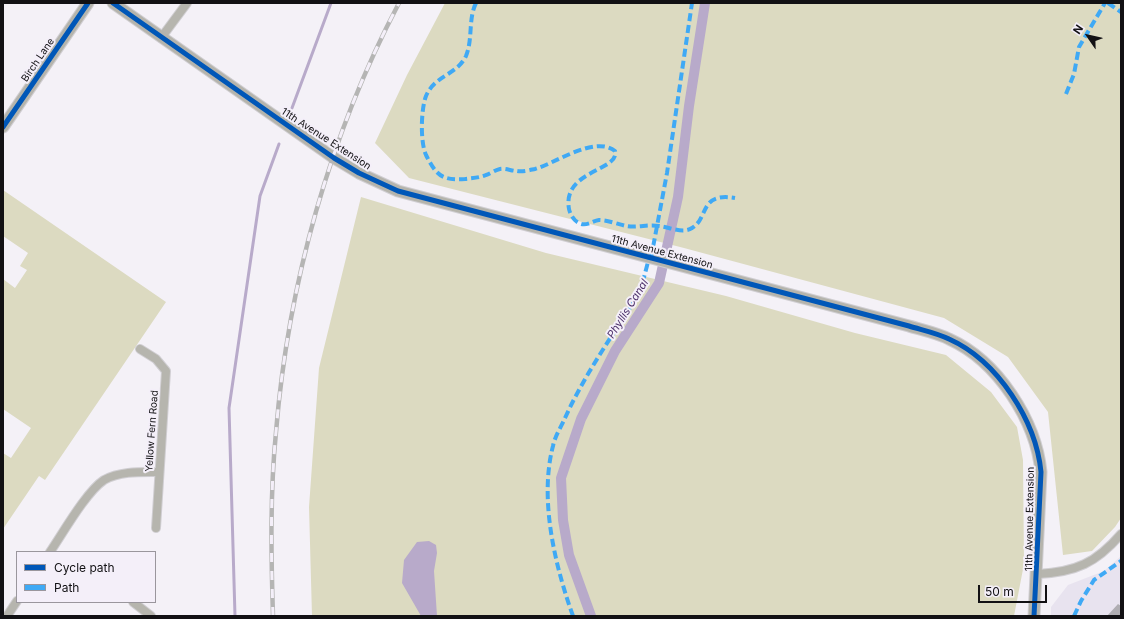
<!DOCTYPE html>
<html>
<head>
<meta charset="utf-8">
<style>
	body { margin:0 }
	#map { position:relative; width:1124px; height:619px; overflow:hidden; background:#f4f1f7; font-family:Inter,sans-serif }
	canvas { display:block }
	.frame { position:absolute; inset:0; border:4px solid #121114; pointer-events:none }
	.legend { position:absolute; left:16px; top:551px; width:140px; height:52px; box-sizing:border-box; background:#f4eff9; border:1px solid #9a969d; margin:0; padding:5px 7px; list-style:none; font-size:12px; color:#121114 }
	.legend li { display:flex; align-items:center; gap:8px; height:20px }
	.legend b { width:20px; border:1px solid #9a969d }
	.north { position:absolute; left:1068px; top:16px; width:40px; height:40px; -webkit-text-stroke:3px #f4eff9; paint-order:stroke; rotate:304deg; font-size:11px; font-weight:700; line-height:16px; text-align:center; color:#121114 }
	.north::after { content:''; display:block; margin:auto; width:14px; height:18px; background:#121114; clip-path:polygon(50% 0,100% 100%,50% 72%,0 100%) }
	.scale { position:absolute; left:978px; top:585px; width:69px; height:18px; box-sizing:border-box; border:2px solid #121114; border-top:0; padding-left:5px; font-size:12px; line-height:14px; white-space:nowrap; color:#121114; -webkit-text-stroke:3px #f4eff9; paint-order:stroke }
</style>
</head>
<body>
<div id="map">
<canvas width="1124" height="619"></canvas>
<div class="frame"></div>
<ul class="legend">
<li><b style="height:5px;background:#0057b8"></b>Cycle path</li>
<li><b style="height:5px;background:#3fa9f5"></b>Path</li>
</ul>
<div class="north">N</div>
<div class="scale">50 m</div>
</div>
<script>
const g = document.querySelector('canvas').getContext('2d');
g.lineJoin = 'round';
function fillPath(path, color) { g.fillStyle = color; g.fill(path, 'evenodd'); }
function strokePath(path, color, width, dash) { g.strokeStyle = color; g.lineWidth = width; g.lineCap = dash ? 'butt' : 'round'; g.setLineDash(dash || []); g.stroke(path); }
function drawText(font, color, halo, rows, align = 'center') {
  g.font = font + ' Inter,sans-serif'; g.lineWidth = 4; g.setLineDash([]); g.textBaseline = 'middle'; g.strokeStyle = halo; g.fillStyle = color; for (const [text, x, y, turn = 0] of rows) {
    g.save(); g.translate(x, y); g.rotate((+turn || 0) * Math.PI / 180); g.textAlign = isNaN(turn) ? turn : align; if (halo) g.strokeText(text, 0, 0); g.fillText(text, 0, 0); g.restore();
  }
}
fillPath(new Path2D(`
	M1121,556V616H1051V607L1068,585L1104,571Z`), '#e8e3ef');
fillPath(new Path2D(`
	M445,3H1121V518L1115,527L1092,551L1063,555L1048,412L1008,357L944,318L684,248L409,178L375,143L407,75Z
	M3,190L166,302L45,480L39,476L3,529V453L11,458L31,428L3,409V279L15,288L27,270L20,266L28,253L3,236Z
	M361,197L546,253L726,296L855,333L946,355L991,392L1017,427L1023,460L1024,564L1014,616H312L309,507L319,368Z`), '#dcdac1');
fillPath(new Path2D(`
	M429,541L436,545L437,553L434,571L437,616H421L402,583L404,560L417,542Z`), '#b8aaca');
strokePath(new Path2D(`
	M292,108L331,3
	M235,616L229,408L260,196L279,144`), '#b8aaca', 3);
strokePath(new Path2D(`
	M591,616L569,555L563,520L561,478L581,419L615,351L659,283L678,197L689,106L705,3`), '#b8aaca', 10);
fillPath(new Path2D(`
	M1118,604L1121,606V616H1107Z`), '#afadb2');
const street = new Path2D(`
	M161,38L187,3
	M140,349L156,359L166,371L156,528
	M50,552C63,533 86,492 104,480C120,471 141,472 159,472
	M1038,574C1076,572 1096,563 1121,534
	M133,602L151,616
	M7,616L17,601`);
const secondary = new Path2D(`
	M113,3L334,158L359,173L398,191L909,326C922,330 937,333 949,339C998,361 1036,421 1041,472L1034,616
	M3,127L88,3`);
strokePath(street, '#d0ced2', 10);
strokePath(secondary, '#d0ced2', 13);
strokePath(street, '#b6b5ae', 8);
strokePath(secondary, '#b5b4ac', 11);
const rail = new Path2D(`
	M273,616C271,554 270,493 276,432C288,284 330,134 399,3`);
strokePath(rail, '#b5b5b4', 4.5);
strokePath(rail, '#f4eff9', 3, [9]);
strokePath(new Path2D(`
	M476,3C468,19 473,39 466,56C457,75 435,75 426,96C421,109 420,142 426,155C436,175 442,181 465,179C472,178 479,178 486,175C490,174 495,170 500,169C505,168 512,171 517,171C523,172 530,170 535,169C556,163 595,135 615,151C620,171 562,170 569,209C570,214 574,221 579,223C586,227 592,221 599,220C607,220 618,224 626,226C638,228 648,224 659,226C669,227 683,234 692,228C709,218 699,192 735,198
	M1108,3L1121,12
	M1066,94L1074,74L1079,47L1105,3
	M651,258L667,173L692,3
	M573,616C555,566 539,499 553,446C555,436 561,427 565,418C584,376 610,339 635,300L642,285L649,258
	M1074,616L1081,601L1094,580L1121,561`), '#3fa9f5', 4, [8, 4]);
strokePath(new Path2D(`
	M113,3L334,158L359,173L398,191L909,326C922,330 937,333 949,339C998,361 1036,421 1041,472L1034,616
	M3,127L88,3`), '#0057b8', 5);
drawText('10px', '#121114', '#f4eff9', [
	["Birch Lane",38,60,-56],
	["11th Avenue Extension",326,139,33],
	["11th Avenue Extension",662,252,15],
	["Yellow Fern Road",152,431,-86],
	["11th Avenue Extension",1030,519,-89]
]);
drawText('italic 11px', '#4d316a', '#f4eff9', [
	["Phyllis Canal",628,309,-58]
]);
</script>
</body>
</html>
